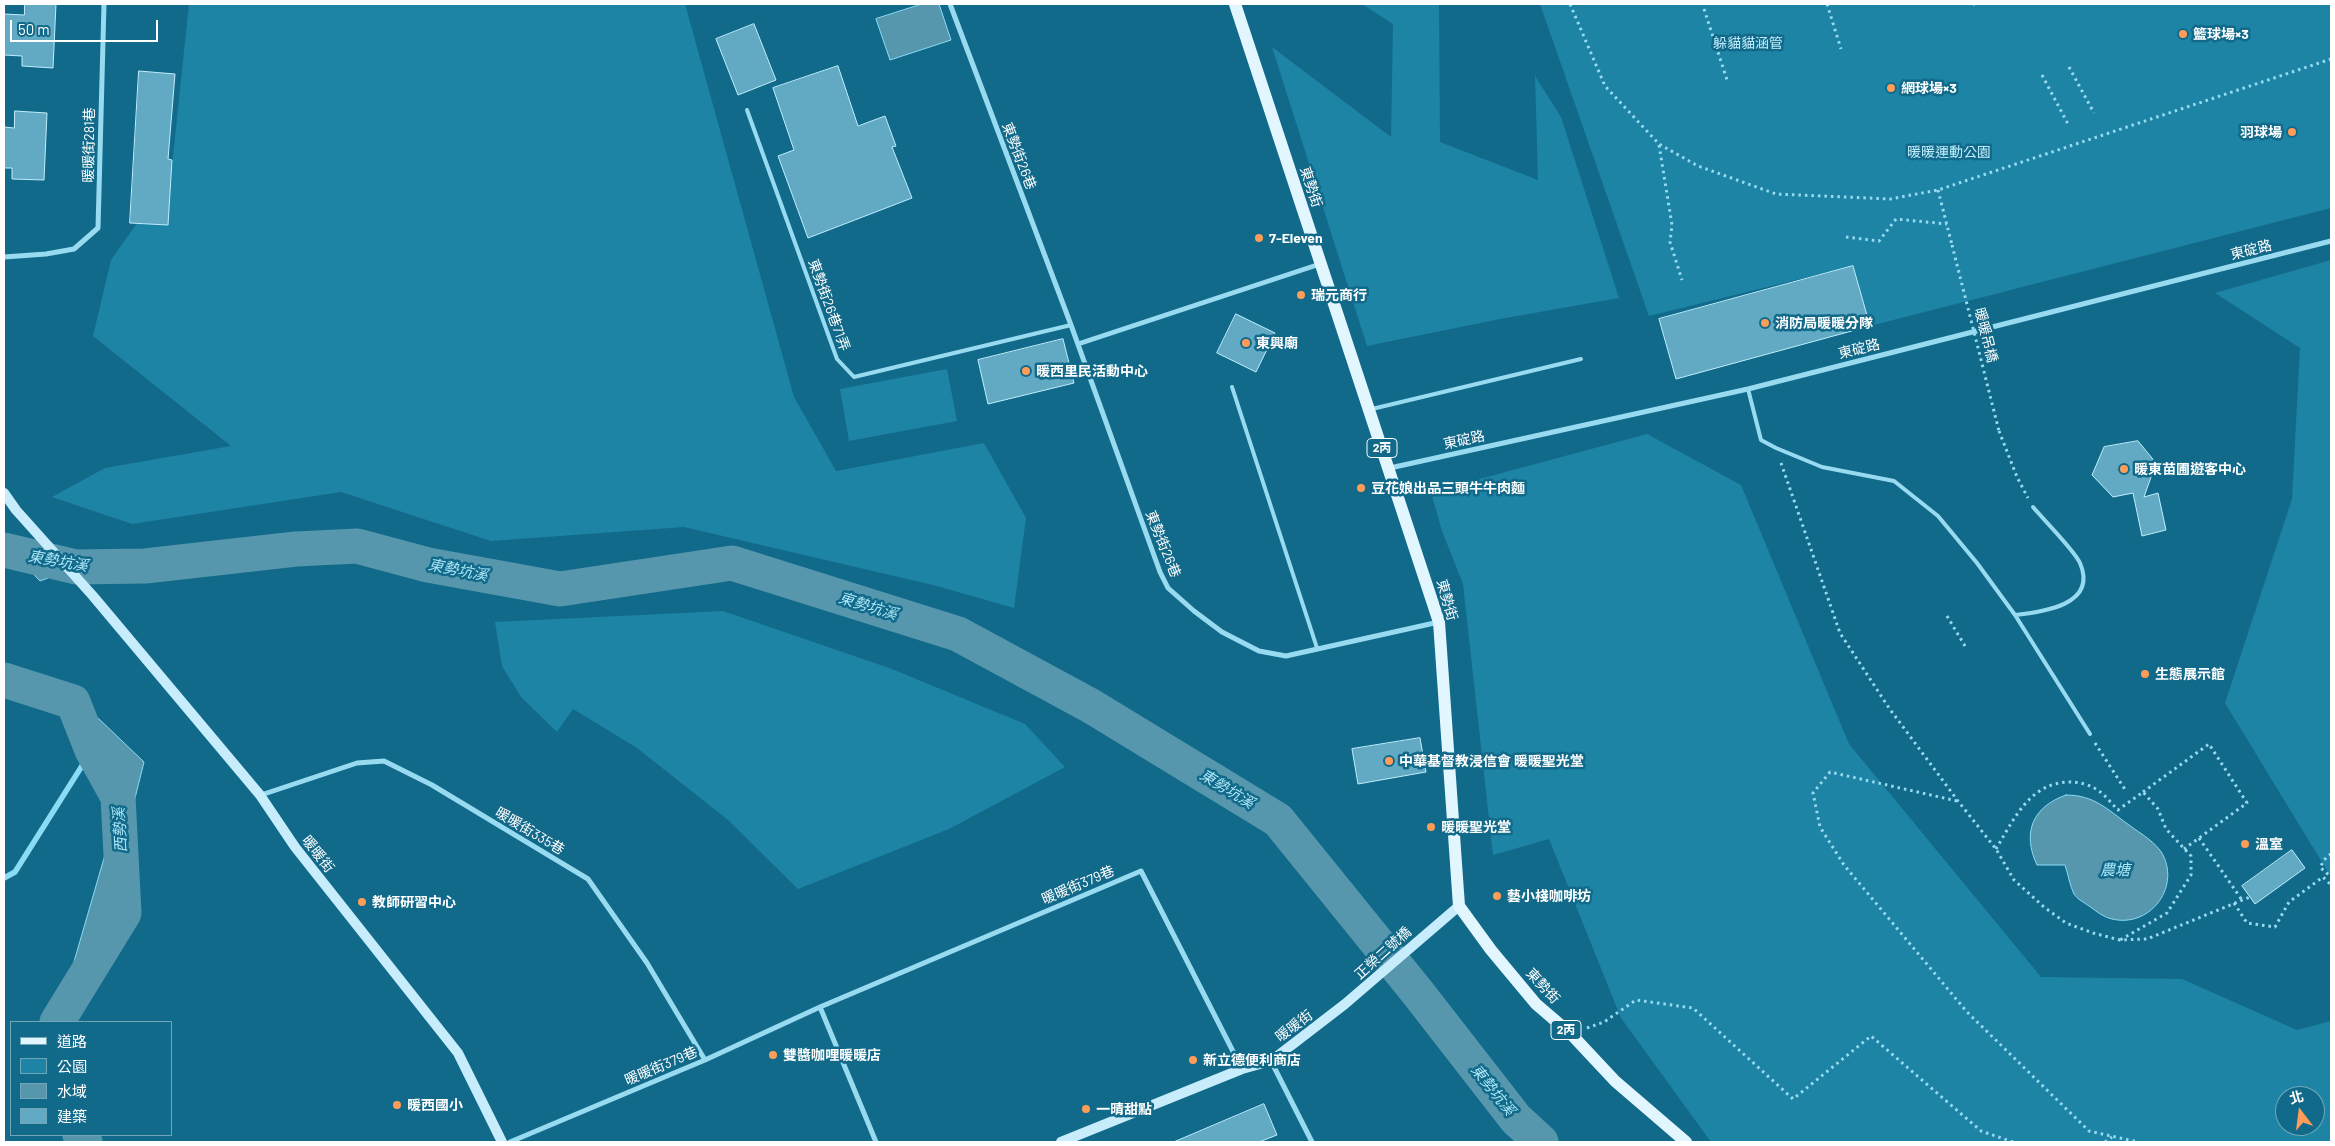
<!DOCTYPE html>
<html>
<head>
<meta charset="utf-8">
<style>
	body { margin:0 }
	#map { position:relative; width:2335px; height:1146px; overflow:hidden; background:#126a8a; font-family:Barlow,"Noto Sans TC",sans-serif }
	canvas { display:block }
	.frame { position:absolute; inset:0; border:5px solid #fff; pointer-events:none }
	.legend { position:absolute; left:10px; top:1021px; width:162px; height:115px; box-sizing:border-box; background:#126a8a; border:1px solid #71a6b9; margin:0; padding:6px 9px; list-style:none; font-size:15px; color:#fff }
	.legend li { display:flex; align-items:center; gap:10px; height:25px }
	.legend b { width:25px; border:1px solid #71a6b9 }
	.north { position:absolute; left:2275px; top:1086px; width:50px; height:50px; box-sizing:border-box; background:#126a8a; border:1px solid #71a6b9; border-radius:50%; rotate:345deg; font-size:14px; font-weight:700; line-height:20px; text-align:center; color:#fff }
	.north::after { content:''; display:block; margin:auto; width:18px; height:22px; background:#ff9d58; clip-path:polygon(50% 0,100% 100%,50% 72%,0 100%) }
	.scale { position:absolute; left:10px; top:20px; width:148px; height:22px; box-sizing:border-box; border:2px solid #fff; border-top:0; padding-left:6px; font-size:15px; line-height:18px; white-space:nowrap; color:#fff; -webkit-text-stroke:4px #126a8a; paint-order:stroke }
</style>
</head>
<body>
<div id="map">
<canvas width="2335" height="1146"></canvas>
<div class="frame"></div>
<ul class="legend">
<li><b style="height:6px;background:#e2f6ff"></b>道路</li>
<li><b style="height:14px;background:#1d84a6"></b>公園</li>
<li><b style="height:14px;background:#5697ad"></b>水域</li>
<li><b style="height:14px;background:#62aac4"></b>建築</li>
</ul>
<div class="north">北</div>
<div class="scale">50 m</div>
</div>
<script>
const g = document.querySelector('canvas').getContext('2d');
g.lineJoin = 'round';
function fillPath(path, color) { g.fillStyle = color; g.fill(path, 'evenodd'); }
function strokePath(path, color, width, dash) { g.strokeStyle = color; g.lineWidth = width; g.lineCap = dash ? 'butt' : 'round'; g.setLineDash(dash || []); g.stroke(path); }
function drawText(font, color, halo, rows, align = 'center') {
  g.font = font + ' Barlow,"Noto Sans TC",sans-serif'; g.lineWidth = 5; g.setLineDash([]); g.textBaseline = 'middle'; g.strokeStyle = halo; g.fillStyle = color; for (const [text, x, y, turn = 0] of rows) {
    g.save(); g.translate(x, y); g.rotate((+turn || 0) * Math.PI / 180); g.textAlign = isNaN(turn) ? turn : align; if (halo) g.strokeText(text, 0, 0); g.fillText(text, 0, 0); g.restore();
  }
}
fillPath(new Path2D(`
	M189,4H685L794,397L836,471L984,443L1026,518L1014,608L937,586L684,527L491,541L341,492L132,524L52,497L105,468L231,446L93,336L111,260L171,175Z
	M1362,4H1439L1440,142L1538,180L1535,76L1561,117L1619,298L1500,319L1367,346L1272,47L1391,137L1393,24Z
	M1540,4H2331V208L1870,326L1853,266L1649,316Z
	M2331,260V877L2225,703L2292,499L2300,348L2215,293Z
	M947,369L957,421L849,441L840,389Z
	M1647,434L1741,485L1849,744L2041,977L2182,979L2297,1030L2331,1021V1142H1711L1621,1018L1549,839L1493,855L1463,584L1442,531L1431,492ZM2285,1096H2315V1126H2285Z
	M723,611L892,669L1025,724L1065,767L949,829L798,889L728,820L637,748L573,709L557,732L521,697L502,666L495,622Z`), '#1d84a6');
const water = new Path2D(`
	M922,4H939L951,40L890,60L876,19Z
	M4,542L18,546L48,578L40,581L21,561L4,558Z
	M4,671L74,695L144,762L126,834L97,988L71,972L111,834L77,703L4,680Z
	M2066,795C2094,795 2107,809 2129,825C2141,834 2156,842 2163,855C2180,889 2149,928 2112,919C2103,917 2096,911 2089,906C2085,903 2077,899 2074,894C2070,886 2068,874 2065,865H2037C2022,833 2032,807 2066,795Z`);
fillPath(water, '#5697ad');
strokePath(water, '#8adbf4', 1);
strokePath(new Path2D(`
	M4,878L15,872L92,750`), '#8adbf4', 5.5);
strokePath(new Path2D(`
	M4,550L76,567L145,566L296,549L357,546L428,565L560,589L732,563L958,634L1091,706L1278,820L1418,993L1516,1119L1541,1142
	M4,680L73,702L92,750L118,797L124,913L57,1022
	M80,1135L85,1142`), '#5697ad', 35);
const building = new Path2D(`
	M25,4H56L53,68L22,66V56L4,55V14L24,15Z
	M754,24L776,80L738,95L716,39Z
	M838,66L858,126L885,116L896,146L892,147L912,198L808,238L778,156L794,150L773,88Z
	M139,71L175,74L168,159L172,160L168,225L130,223Z
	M15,111L47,113L44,180L12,179V168H4V127L14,128Z
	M1853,266L1870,326L1676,379L1659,319Z
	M1236,314L1275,333L1256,372L1217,353Z
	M1063,339L1074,383L988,404L978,360Z
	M2138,441L2156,463L2144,497L2158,493L2166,530L2142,536L2133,493L2113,497L2092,475L2104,447Z
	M1420,738L1426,772L1358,784L1352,749Z
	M2292,850L2305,868L2255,904L2242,886Z
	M1264,1104L1277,1135L1259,1142H1174Z`);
fillPath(building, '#62aac4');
strokePath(building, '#bfedfc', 1);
strokePath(new Path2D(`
	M1570,4L1605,86L1659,144L1698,166L1776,194L1890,199L1938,190L2331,59
	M1827,4L1841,49
	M1974,4L1975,5
	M1704,9L1728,83
	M2069,67L2094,113
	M2042,75L2068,124
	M1659,145L1672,225L1670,242L1682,280
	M1938,190L1952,245
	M1846,237L1879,241L1896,219L1947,224
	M1999,431L2017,477L2028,498
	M1781,463L1840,633L1889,708L1958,801L1996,849L2014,880L2044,907L2066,923L2093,933L2120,940L2147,939L2250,897
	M1947,616L1965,646
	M2095,743L2126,791
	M2143,792L2209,744L2247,803L2184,849
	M1957,801L1830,772L1813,793L1820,827L1844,865L1967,1012L2089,1131L2138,1142
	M2199,838L2242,900
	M1996,849C2014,819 2030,782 2070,782C2080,782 2091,785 2099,791C2106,796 2112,804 2118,810L2143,792L2158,809L2166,829L2191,856V875L2167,913L2120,940
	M2331,854L2327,856L2320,867L2331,877
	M2234,903L2247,923L2275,927L2289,902L2323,877L2331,885
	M1587,1028L1604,1022L1636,1000L1693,1008L1793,1099L1871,1036L1981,1131L2013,1142
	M2105,1142L2112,1137`), '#98dbf1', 3, [2.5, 4]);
strokePath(new Path2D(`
	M747,110L837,359L854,377L1071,325
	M1232,387L1317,648
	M1748,389L1761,440L1776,448L1822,467L1894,481L1938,516L1977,563L2015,615L2090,734
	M1372,409L1581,359
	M2015,615C2043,612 2098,605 2080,563C2075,551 2043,519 2033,507`), '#98dbf1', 4);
strokePath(new Path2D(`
	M950,4L1071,325L1160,572L1168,588L1194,611L1222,632L1259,651L1286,656L1439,622
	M4,257L46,254L74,249L98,228L104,4
	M1078,344L1320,264
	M1390,468L1748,389L2331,241
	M261,795L357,763L384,761L432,785L588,879L647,963L705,1060
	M820,1007L876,1142
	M1271,1061L1312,1142
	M510,1142L705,1060L820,1007L1141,871L1242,1069`), '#98dbf1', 5);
strokePath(new Path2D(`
	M4,493L16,510L93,596L260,795L295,847L458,1053L502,1142
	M1061,1142L1242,1069L1271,1061L1345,1004L1459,906`), '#c7edfc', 10);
strokePath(new Path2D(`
	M1235,4L1439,622L1459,906L1491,950L1536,1004L1571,1034L1615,1081L1686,1142`), '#e2f6ff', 12);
strokePath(new Path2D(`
	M1952,245L1999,431`), '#98dbf1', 3, [2.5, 4]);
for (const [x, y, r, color] of [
	[2183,34,5,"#ff9d58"],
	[1891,88,5,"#ff9d58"],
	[2292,132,5,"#ff9d58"],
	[1259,238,5,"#ff9d58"],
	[1301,295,5,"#ff9d58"],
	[1765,323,5,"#ff9d58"],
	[1246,343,5,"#ff9d58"],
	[1026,371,5,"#ff9d58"],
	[2124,469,5,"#ff9d58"],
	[1361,488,5,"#ff9d58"],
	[2145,674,5,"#ff9d58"],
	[1389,761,5,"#ff9d58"],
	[1431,827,5,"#ff9d58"],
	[2245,844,5,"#ff9d58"],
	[1497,896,5,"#ff9d58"],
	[362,902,5,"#ff9d58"],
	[773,1055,5,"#ff9d58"],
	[1193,1060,5,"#ff9d58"],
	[397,1105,5,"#ff9d58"],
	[1086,1109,5,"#ff9d58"]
]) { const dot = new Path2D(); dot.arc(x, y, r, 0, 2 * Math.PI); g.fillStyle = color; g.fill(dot); strokePath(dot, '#126a8a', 2); }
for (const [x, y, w] of [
	[1382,448,30],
	[1566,1030,30]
]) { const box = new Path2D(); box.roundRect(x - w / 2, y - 9.5, w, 19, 4); g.fillStyle = '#126a8a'; g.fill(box); strokePath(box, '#fff', 1); }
drawText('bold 12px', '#fff', null, [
	["2丙",1382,448],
	["2丙",1566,1030]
]);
drawText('bold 14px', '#fff', '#126a8a', [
	["籃球場×3",2193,34],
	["網球場×3",1901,88],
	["羽球場",2282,132,"right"],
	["7-Eleven",1269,238],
	["瑞元商行",1311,295],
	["消防局暖暖分隊",1775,323],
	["東興廟",1256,343],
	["暖西里民活動中心",1036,371],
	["暖東苗圃遊客中心",2134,469],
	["豆花娘出品三頭牛牛肉麵",1371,488],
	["生態展示館",2155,674],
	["中華基督教浸信會 暖暖聖光堂",1399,761],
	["暖暖聖光堂",1441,827],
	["溫室",2255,844],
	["藝小棧咖啡坊",1507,896],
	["教師研習中心",372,902],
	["雙醬咖哩暖暖店",783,1055],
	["新立德便利商店",1203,1060],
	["暖西國小",407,1105],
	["一晴甜點",1096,1109]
], 'left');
drawText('14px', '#bfedfc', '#126a8a', [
	["躲貓貓涵管",1748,43],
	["暖暖運動公園",1949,152]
]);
drawText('14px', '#fff', '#126a8a', [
	["暖暖街281巷",89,145,-89],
	["東勢街26巷",1019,156,69],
	["東勢街",1311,187,72],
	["東碇路",2251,250,-14],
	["東勢街26巷71弄",829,305,70],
	["暖暖吊橋",1986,335,76],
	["東碇路",1859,349,-14],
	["東碇路",1464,440,-12],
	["東勢街26巷",1163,544,68],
	["東勢街",1447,600,74],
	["暖暖街335巷",530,831,31],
	["暖暖街",318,854,52],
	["暖暖街379巷",1078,885,-23],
	["正榮二號橋",1383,953,-42],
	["東勢街",1543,986,47],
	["暖暖街",1294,1026,-37],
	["暖暖街379巷",661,1066,-23]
]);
drawText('italic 15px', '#ade7f9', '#126a8a', [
	["東勢坑溪",58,561,10],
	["東勢坑溪",458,570,11],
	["東勢坑溪",868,606,17],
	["東勢坑溪",1227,789,31],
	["西勢溪",120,830,-93],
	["農塘",2115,870],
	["東勢坑溪",1493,1090,51]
]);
</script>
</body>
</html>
